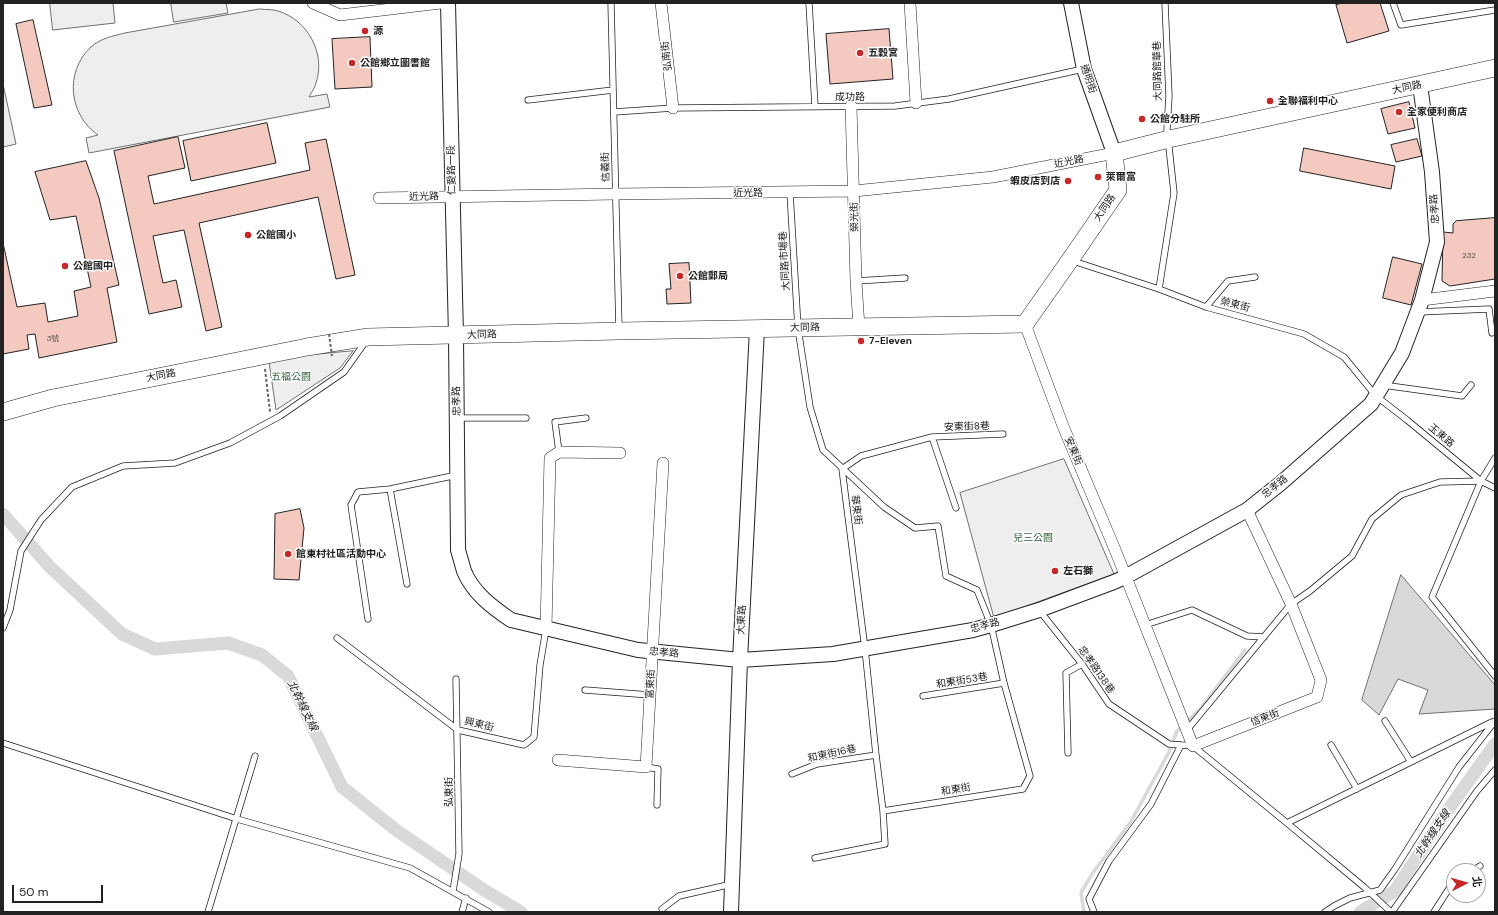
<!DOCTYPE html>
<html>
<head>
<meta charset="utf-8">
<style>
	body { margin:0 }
	#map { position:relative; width:1498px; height:915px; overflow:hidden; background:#fff; font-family:"DM Sans","Noto Sans TC",sans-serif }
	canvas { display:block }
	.frame { position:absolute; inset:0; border:4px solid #222; pointer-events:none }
	.north { position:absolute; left:1446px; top:863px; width:40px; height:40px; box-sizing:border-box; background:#fff; border:1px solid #a7a7a7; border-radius:50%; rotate:84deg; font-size:11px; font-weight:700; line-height:16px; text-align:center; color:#222 }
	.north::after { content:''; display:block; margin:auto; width:14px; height:18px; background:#c62828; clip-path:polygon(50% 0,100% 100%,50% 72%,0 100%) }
	.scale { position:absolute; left:12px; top:885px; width:91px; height:18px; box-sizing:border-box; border:2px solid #222; border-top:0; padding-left:5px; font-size:12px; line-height:14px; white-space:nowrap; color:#222; -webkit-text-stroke:3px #fff; paint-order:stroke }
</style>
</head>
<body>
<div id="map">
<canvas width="1498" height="915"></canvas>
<div class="frame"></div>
<div class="north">北</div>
<div class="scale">50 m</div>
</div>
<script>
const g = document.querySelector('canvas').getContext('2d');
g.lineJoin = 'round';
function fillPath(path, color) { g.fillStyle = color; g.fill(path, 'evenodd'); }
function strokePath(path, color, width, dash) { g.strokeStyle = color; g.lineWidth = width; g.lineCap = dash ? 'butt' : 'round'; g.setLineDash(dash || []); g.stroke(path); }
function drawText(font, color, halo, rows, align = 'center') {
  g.font = font + ' "DM Sans","Noto Sans TC",sans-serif'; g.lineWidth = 3; g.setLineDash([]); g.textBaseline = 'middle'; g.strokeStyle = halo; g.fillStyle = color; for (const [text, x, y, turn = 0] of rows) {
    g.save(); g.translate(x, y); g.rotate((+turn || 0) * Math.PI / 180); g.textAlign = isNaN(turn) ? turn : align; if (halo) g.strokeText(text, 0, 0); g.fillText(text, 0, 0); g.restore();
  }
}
const green = new Path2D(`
	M50,3H113L115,23L53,30Z
	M171,3H226L228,13L174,22Z
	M260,9C266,10 273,9 278,11C308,20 326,54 316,83C315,88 311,93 309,97L327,94L330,107L89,153L86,138L98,135C69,115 64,72 91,47C101,38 113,36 125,33Z
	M3,84L16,144L3,147Z
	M353,351L340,368L276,410L269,362L297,356Z
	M1064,459L1114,574L994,618L960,493Z`);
fillPath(green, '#eee');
strokePath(green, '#6f6f6f', 1);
const water = new Path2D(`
	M1401,575L1495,685V709L1419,714L1428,690L1398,679L1379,715L1362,700Z`);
fillPath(water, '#d9d9d9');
strokePath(water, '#6f6f6f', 1);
strokePath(new Path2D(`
	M1084,912L1081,893L1092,874L1130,823L1168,754L1177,731L1200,709L1245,650`), '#d9d9d9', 3.5);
strokePath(new Path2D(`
	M3,514L50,567L122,634L155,649L228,643L262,655L288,676L342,787L396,830L484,890L521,912
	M1360,912L1395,891L1443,817L1495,744`), '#d9d9d9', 13);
const building = new Path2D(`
	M1343,3H1380L1389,31L1347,43L1336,5Z
	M33,20L52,105L34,108L16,24Z
	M889,29L893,79L830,84L826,34Z
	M370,37L372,87L335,89L332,39Z
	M1409,102L1415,128L1388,134L1381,109Z
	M267,123L276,163L191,181L183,141Z
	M178,137L185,168L148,176L154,204L310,170L305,143L326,139L355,275L336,279L318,197L199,223L222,327L206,331L184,230L153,236L163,283L176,280L182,307L149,314L114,151Z
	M1417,139L1422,156L1396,162L1391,145Z
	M1304,148L1395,166L1391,189L1300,171Z
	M86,161L99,198L119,285L107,288L117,342L39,358L35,334L27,335L29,349L3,354V243L17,307L45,303L48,322L78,316L74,291L91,287L76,216L50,220L35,172Z
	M1495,218V279L1450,286L1442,281L1443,232L1453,233V224L1456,221Z
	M1393,257L1422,264L1411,305L1383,298Z
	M689,263L691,303L667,304L666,289H671L669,264Z
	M300,509L304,528L299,580L274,579L275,514Z`);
fillPath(building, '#f3c9c0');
strokePath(building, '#222', 1);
const service = new Path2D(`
	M611,3L619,329
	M809,3L815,106
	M1393,3L1401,25L1495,10
	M528,100L613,90
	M614,112L673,108L895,106L949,99L1083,69
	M790,193L798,328L810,407L823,450L884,507L915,528L938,526L946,576L977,590L991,625L1004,683L1030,776L1023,789L883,811L876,755L865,649L842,469L861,456L932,437L1003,434
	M1073,261L1159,289L1206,307L1304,334L1344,357L1376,396L1407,420L1481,481L1495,488
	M856,281L905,278
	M1159,289L1174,193L1167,129L1169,96L1165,3
	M1206,307L1228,281L1255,277
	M1418,312L1489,309L1492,333
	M1383,385L1462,396L1471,385
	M458,418H526
	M932,437L956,508
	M559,452L555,422L586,418
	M1495,458L1481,481L1432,597L1495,676
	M390,489L407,584
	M1039,610L1082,664L1109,704L1169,744L1193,746L1287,823L1364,887L1391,912
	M368,619L351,505L358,492L390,489L457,475
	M1145,625L1192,610L1247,636L1264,637
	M3,628L10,610L21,551L41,520L72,487L123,466L175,463L230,443L280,416L344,372L366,341
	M337,638L458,730L524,745L534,737L540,665L546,629
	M585,690L650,695
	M923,696L1004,683
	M1385,721L1411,762
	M1187,730L1291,604L1310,591L1352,556L1372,519L1401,495L1440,482L1481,481
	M3,743L237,819L410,868L489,912
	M1331,745L1357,789
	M1068,753L1066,673L1082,664
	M646,767L658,769L657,805
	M792,774L817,764L876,755
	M1287,823L1492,722
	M815,858L885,844L883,811
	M1472,871L1480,866
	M453,891L459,854L456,679
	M662,909L679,896L732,884
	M208,912L255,756
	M462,912L466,898
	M1094,912L1089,899L1109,861L1151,804L1181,745
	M1325,912L1334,906L1350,898L1380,890L1395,869L1459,767L1495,721
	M1392,912L1477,791L1495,770
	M1434,912L1450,887L1454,884`);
const minor = new Path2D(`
	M313,3L340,15L441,3
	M661,3L673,108
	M910,3L916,103
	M851,106L856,281L859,327
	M379,198L616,194L854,191L993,177L1114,153
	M1422,300L1495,291
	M1025,324L1063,426L1116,552L1193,746L1317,697L1321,680L1291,604L1247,510
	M546,628L550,458L559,452L620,453
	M558,760L646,767L663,463`);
const tertiary = new Path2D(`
	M448,3L456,336L458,550C460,557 462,564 464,571C473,593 492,607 511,620L638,650L740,660L833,654L973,630L991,625L1039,610L1114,582L1125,577L1247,510L1281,483L1371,404L1402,353L1422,300L1437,242L1432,172L1420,85
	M1071,3L1084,69L1114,153
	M731,912L740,660L757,329`);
const primary = new Path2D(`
	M3,412L53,398L307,347L368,337L619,331L1025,324L1070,260L1118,190L1114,153L1169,139L1495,68`);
strokePath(service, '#222', 7);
strokePath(minor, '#222', 12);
strokePath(tertiary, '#222', 16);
strokePath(primary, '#222', 18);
strokePath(new Path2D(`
	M265,369L270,412`), '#646464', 2, [3, 2]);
strokePath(service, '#fff', 5.5);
strokePath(minor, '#fff', 11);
strokePath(tertiary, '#fff', 14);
strokePath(primary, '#fff', 17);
strokePath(new Path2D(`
	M329,334L332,356`), '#646464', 2, [3, 2]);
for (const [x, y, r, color] of [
	[365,31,4,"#c62828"],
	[860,53,4,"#c62828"],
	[352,63,4,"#c62828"],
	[1270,101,4,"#c62828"],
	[1399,112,4,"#c62828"],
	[1142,119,4,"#c62828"],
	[1098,177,4,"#c62828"],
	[1068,181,4,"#c62828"],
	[248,235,4,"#c62828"],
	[65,266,4,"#c62828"],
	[680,276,4,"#c62828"],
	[861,341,4,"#c62828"],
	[288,554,4,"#c62828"],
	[1055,571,4,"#c62828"]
]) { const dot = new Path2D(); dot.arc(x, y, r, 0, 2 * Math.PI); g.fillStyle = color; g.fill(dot); strokePath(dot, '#fff', 1.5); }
drawText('8px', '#564c4a', null, [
	["232",1469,256],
	["3號",53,339]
]);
drawText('bold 10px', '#222', '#fff', [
	["源",373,31],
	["五穀宮",868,53],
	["公館鄉立圖書館",360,63],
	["全聯福利中心",1278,101],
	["全家便利商店",1407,112],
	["公館分駐所",1150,119],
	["萊爾富",1106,177],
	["蝦皮店到店",1060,181,"right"],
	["公館國小",256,235],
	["公館國中",73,266],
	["公館郵局",688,276],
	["7-Eleven",869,341],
	["館東村社區活動中心",296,554],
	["左石獅",1063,571]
], 'left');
drawText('10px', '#222', '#fff', [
	["弘南街",667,56,-97],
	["大同路館華巷",1158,71,-91],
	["通明街",1088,79,72],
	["大同路",1407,88,-12],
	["成功路",850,97],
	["近光路",1069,162,-11],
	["信義街",606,167,-91],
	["仁愛路一段",452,170,-91],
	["近光路",748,193],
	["近光路",424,197,-1],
	["大同路",1105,208,-56],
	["忠孝路",1435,209,-94],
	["榮光街",855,217,-91],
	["大同路市場巷",785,261,-93],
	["榮東街",1235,305,15],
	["大同路",805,328,-1],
	["大同路",482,335,-2],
	["大同路",161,376,-11],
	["忠孝路",457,401,-91],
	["安東街8巷",967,427,-2],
	["玉東路",1441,436,40],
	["安東街",1073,451,67],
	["忠孝路",1275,487,-39],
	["華東街",856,510,83],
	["大東路",742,620,-87],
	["忠孝路",985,626,-15],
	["忠孝路",664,653,5],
	["忠孝路138巷",1096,670,55],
	["和東街53巷",962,681,-9],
	["富東街",651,684,-87],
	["信東街",1265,718,-21],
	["興東街",479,725,14],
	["和東街16巷",832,754,-12],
	["和東街",956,790,-9],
	["弘東街",449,792,-90]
]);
drawText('10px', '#2f5e38', '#fff', [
	["五福公園",291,377],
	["兒三公園",1033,538]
]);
drawText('italic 11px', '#222', '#fff', [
	["北幹線支線",302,706,64],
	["北幹線支線",1433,834,-56]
]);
</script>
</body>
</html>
